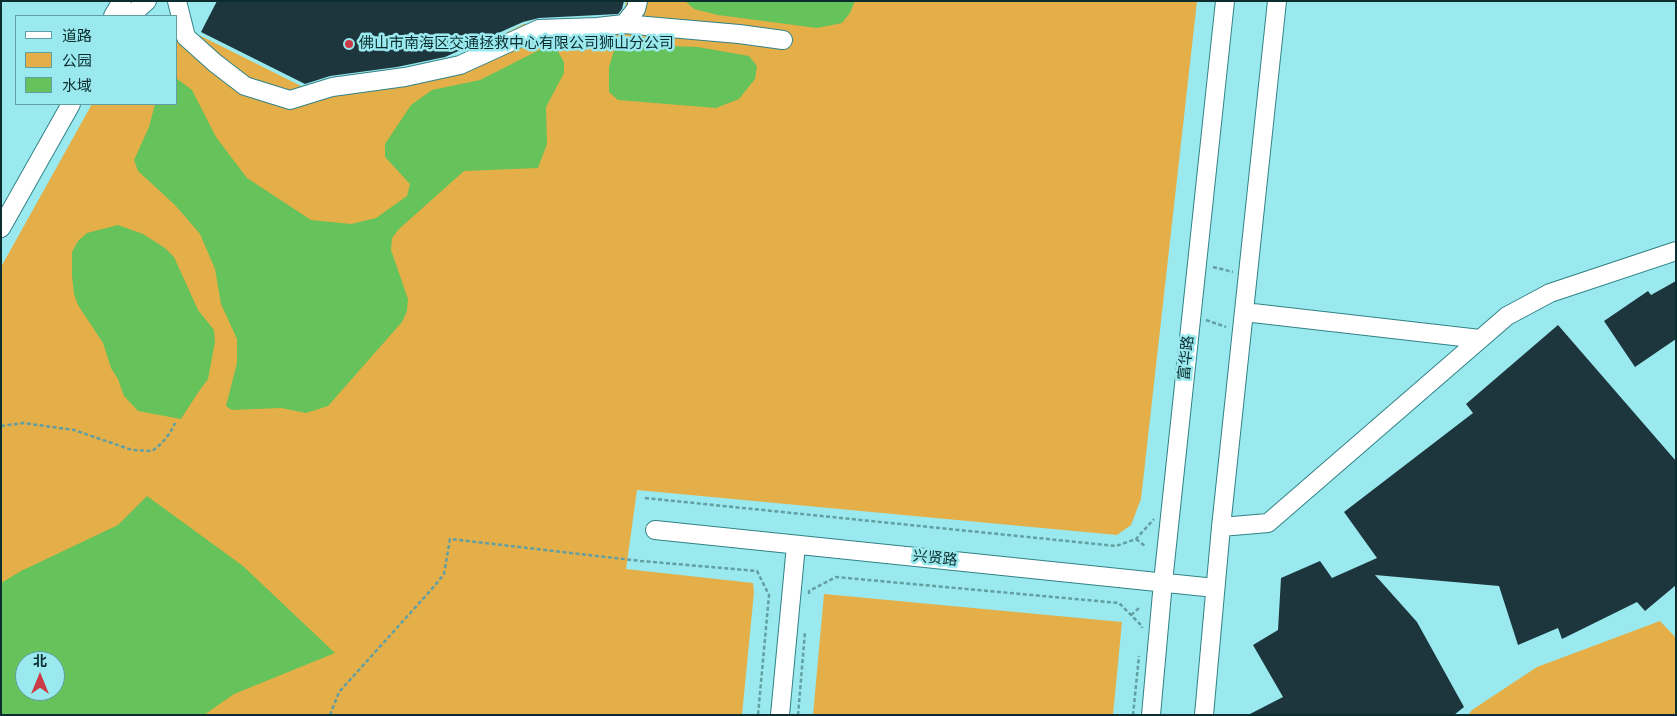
<!DOCTYPE html>
<html>
<head>
<meta charset="utf-8">
<style>
	body { margin:0 }
	#map { position:relative; width:1677px; height:716px; overflow:hidden; background:#9ae9ee; font-family:"Sofia Sans Condensed","Noto Sans SC",sans-serif }
	canvas { display:block }
	.frame { position:absolute; inset:0; border:2px solid #0b2d2f; pointer-events:none }
	.legend { position:absolute; left:15px; top:15px; width:162px; height:90px; box-sizing:border-box; background:#9ae9ee; border:1px solid #619ea2; margin:0; padding:6px 9px; list-style:none; font-size:15px; color:#0b2d2f }
	.legend li { display:flex; align-items:center; gap:10px; height:25px }
	.legend b { width:25px; border:1px solid #619ea2 }
	.north { position:absolute; left:15px; top:651px; width:50px; height:50px; box-sizing:border-box; background:#9ae9ee; border:1px solid #619ea2; border-radius:50%; rotate:0deg; font-size:14px; font-weight:700; line-height:20px; text-align:center; color:#0b2d2f }
	.north::after { content:''; display:block; margin:auto; width:18px; height:22px; background:#cb3b45; clip-path:polygon(50% 0,100% 100%,50% 72%,0 100%) }
</style>
</head>
<body>
<div id="map">
<canvas width="1677" height="716"></canvas>
<div class="frame"></div>
<ul class="legend">
<li><b style="height:6px;background:#fff"></b>道路</li>
<li><b style="height:14px;background:#e4af48"></b>公园</li>
<li><b style="height:14px;background:#66c25a"></b>水域</li>
</ul>
<div class="north">北</div>
</div>
<script>
const g = document.querySelector('canvas').getContext('2d');
g.lineJoin = 'round';
function fillPath(path, color) { g.fillStyle = color; g.fill(path, 'evenodd'); }
function strokePath(path, color, width, dash) { g.strokeStyle = color; g.lineWidth = width; g.lineCap = dash ? 'butt' : 'round'; g.setLineDash(dash || []); g.stroke(path); }
function drawText(font, color, halo, rows, align = 'center') {
  g.font = font + ' "Sofia Sans Condensed","Noto Sans SC",sans-serif'; g.lineWidth = 5; g.setLineDash([]); g.textBaseline = 'middle'; g.strokeStyle = halo; g.fillStyle = color; for (const [text, x, y, turn = 0] of rows) {
    g.save(); g.translate(x, y); g.rotate((+turn || 0) * Math.PI / 180); g.textAlign = isNaN(turn) ? turn : align; if (halo) g.strokeText(text, 0, 0); g.fillText(text, 0, 0); g.restore();
  }
}
fillPath(new Path2D(`
	M626,1H1197L1141,499L1131,525L1117,535L637,490L626,569L753,583L754,592L742,715H1V267L92,104H176V33L201,36L307,89L445,63L524,24L620,20L624,17ZM25,661H55V691H25Z
	M824,594L1122,622L1113,715H813Z
	M1660,621L1676,638V715H1468L1472,710L1537,667Z`), '#e4af48');
fillPath(new Path2D(`
	M685,1H855L850,13L842,23L817,28L718,15L694,9Z
	M553,43L564,62V73L546,107L547,144L538,168L464,171L399,229L392,238L391,250L408,299L407,311L402,322L328,406L306,413L281,408L232,410L226,406L237,363V339L221,304L215,269L200,234L175,205L138,171L134,160L149,127L155,104H176V78L192,90L216,137L247,178L311,220L351,224L376,218L407,196L410,184L385,157V144L411,105L432,90L480,80Z
	M616,44L698,47L749,56L757,66L755,79L739,99L716,108L618,100L609,92V67Z
	M118,225L143,234L165,248L174,257L198,310L214,330L215,342L208,379L197,394L181,419L138,411L124,396L118,379L111,368L103,343L78,305L74,294L72,276V252L78,241L87,233Z
	M147,496L243,566L335,653L234,694L204,715H1V583L21,571L118,525ZM25,661H55V691H25Z`), '#66c25a');
fillPath(new Path2D(`
	M217,1H624L622,9L618,14L539,18L523,22L445,57L397,67L330,76L305,84L201,32Z
	M1676,281V339L1635,367L1604,321L1648,291L1651,295Z
	M1558,325L1676,461V585L1645,611L1637,602L1562,639L1558,628L1518,645L1499,586L1375,575L1417,622L1464,707L1454,715H1248L1283,697L1253,645L1278,630L1281,578L1320,561L1332,578L1377,558L1344,512L1473,413L1466,404Z`), '#1d353d');
const minor = new Path2D(`
	M177,1L186,37L215,63L245,86L290,100L332,87L405,77L460,65L539,29L597,27L624,24L636,9L638,1
	M113,16L122,1
	M130,16L147,1
	M624,24L739,34L783,40
	M1,228L71,104
	M1244,312L1480,339
	M1221,527L1268,523L1507,316L1550,293L1676,251
	M655,530L1215,588
	M780,715L796,545
	M1151,715L1163,582L1225,1
	M1204,715L1221,527L1277,1`);
strokePath(minor, '#328288', 20);
strokePath(new Path2D(`
	M1213,267L1233,272
	M1206,320L1226,327
	M1,426L23,423L74,430L132,450L152,451C162,444 170,435 175,423
	M645,498L1116,546L1136,539L1154,519
	M1136,539L1145,546
	M809,594V591L836,577L1119,603L1142,626V628
	M1131,615L1139,608
	M330,715L339,692L431,590L444,574L450,539L641,561L757,571L769,595L758,715
	M798,715L805,632
	M1133,715L1139,656`), '#629fa3', 2.5, [4, 2.5]);
strokePath(minor, '#fff', 18);
for (const [x, y, r, color] of [
	[349,44,5,"#cb3b45"]
]) { const dot = new Path2D(); dot.arc(x, y, r, 0, 2 * Math.PI); g.fillStyle = color; g.fill(dot); strokePath(dot, '#9ae9ee', 2); }
drawText('15px', '#0b2d2f', '#9ae9ee', [
	["佛山市南海区交通拯救中心有限公司狮山分公司",359,44]
], 'left');
drawText('15px', '#0b2d2f', '#9ae9ee', [
	["富华路",1187,358,-84],
	["兴贤路",935,559,6]
]);
</script>
</body>
</html>
